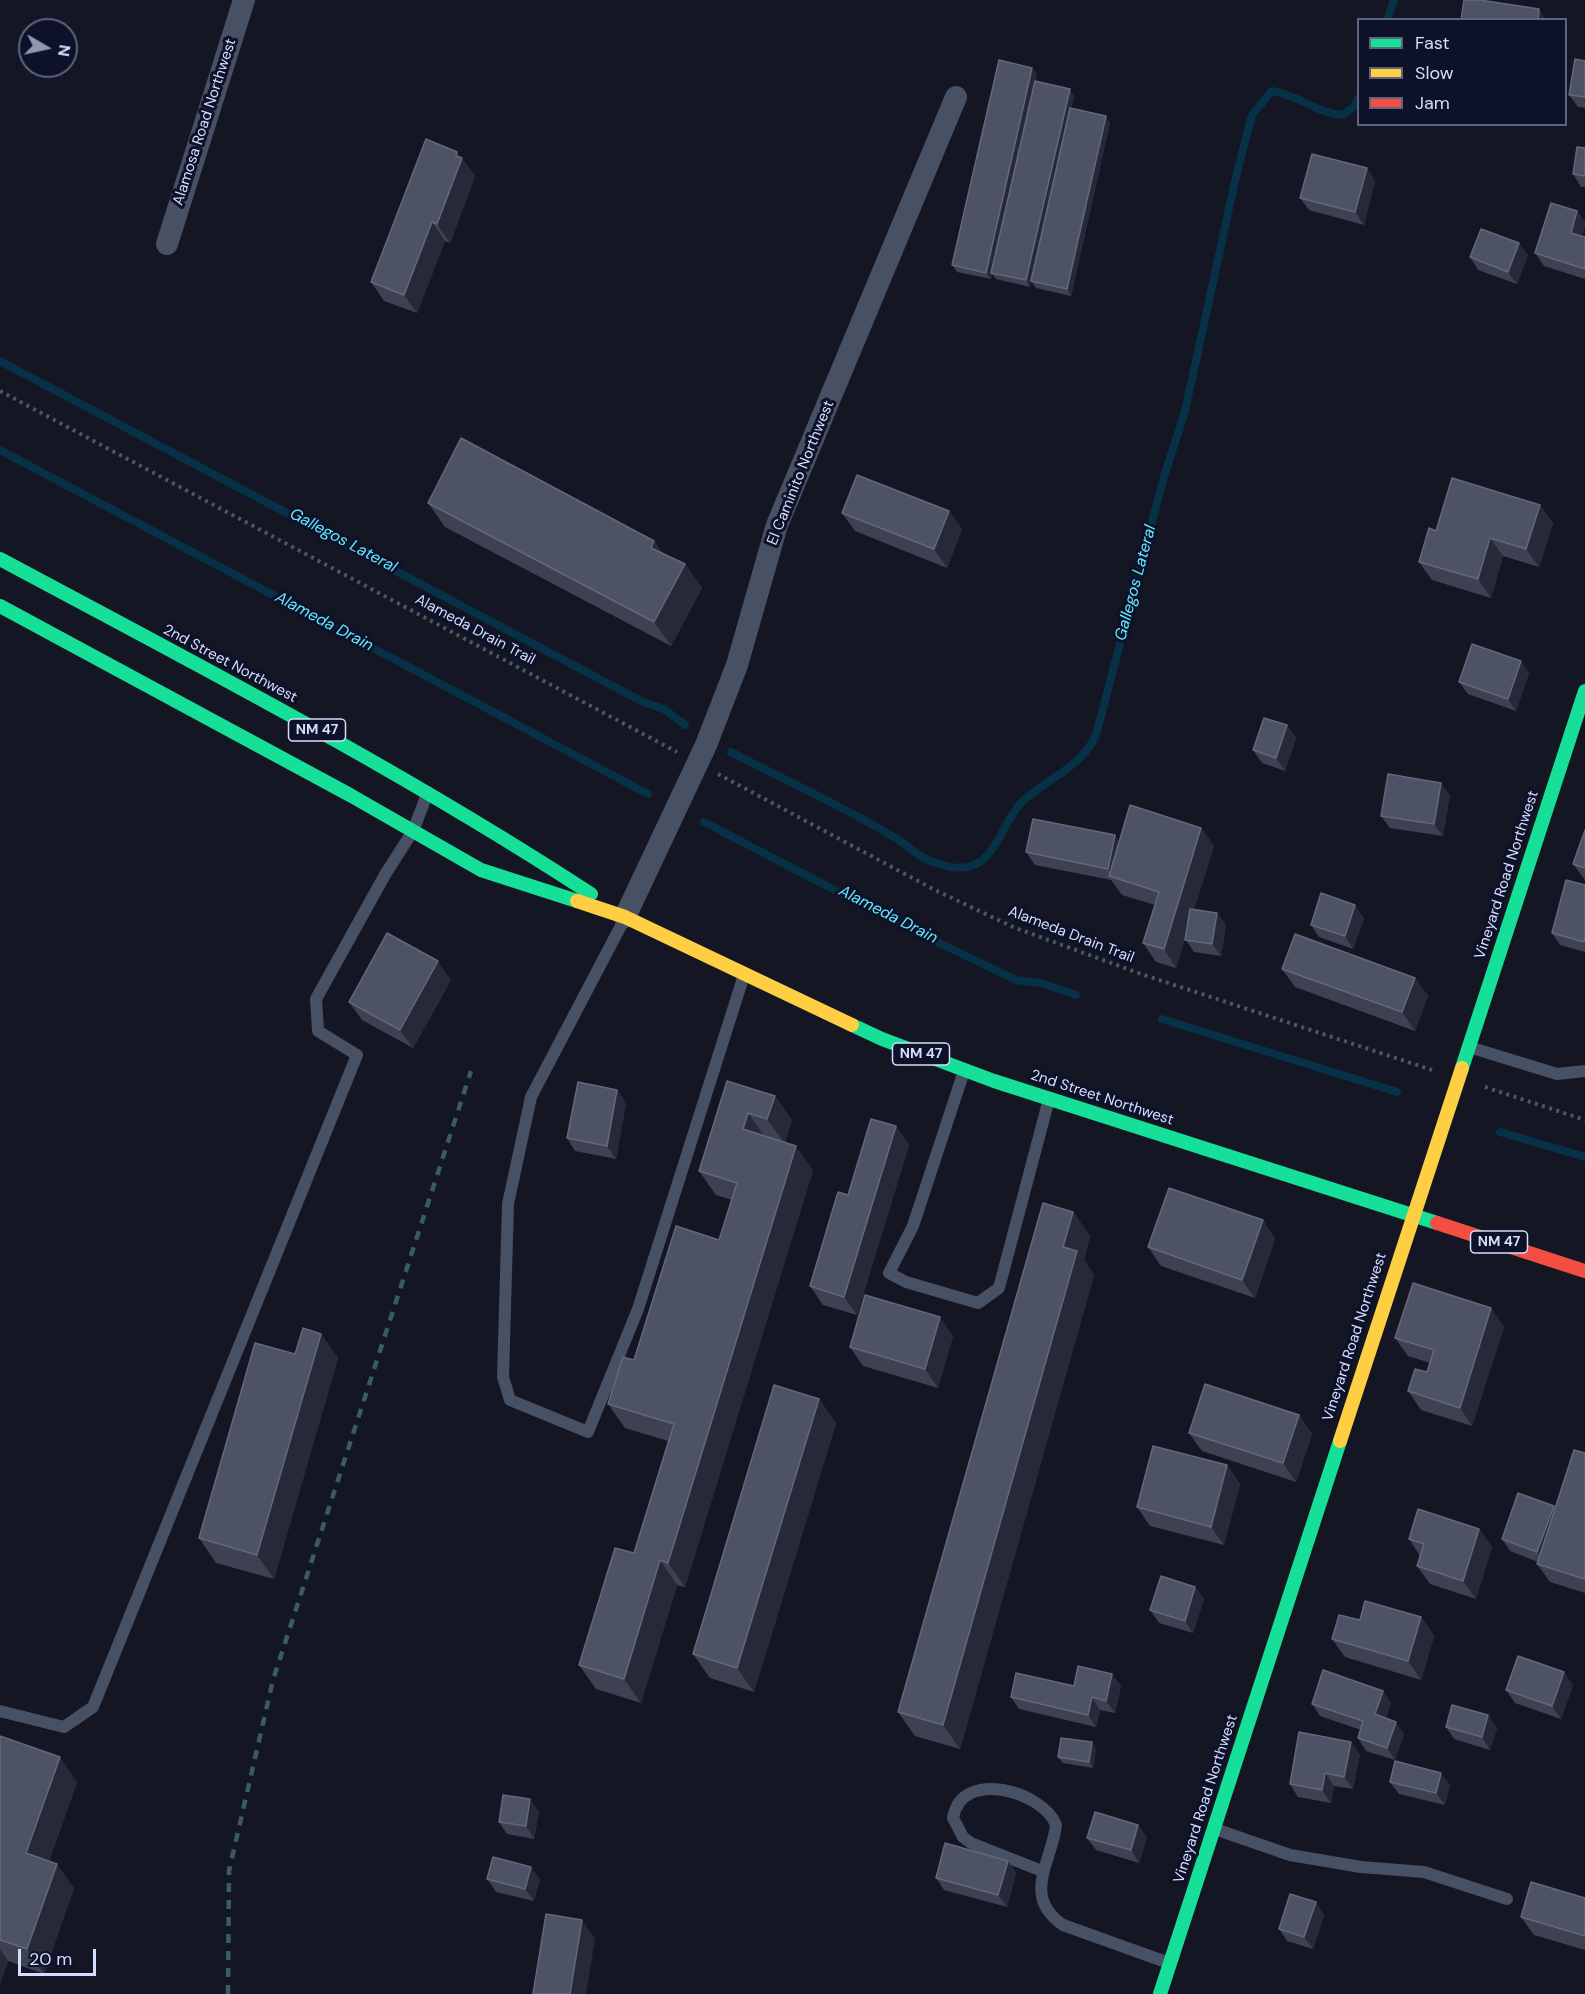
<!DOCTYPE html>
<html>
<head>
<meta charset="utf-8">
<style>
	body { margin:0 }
	#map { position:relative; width:1585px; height:1994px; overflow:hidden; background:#141623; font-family:"DM Sans",sans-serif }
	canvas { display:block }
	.legend { position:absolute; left:1357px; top:18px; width:210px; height:108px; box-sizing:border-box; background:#0e1229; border:2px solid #5e647f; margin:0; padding:8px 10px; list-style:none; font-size:18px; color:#d5deff }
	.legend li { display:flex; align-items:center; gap:12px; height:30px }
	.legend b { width:30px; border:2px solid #5e647f }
	.north { position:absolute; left:18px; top:18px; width:60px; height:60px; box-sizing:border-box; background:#0e1229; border:2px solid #5e647f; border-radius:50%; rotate:99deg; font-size:16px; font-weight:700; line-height:24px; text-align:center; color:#d5deff }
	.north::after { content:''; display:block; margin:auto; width:21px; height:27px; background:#9198b2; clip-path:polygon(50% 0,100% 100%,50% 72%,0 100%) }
	.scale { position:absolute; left:18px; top:1949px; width:78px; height:27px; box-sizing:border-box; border:3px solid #d5deff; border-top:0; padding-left:8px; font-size:18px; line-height:21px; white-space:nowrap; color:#d5deff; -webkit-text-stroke:4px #0e1229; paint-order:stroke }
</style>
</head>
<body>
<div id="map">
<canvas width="1585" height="1994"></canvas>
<ul class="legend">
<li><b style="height:8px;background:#16e098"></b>Fast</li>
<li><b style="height:8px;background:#ffcf43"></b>Slow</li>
<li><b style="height:8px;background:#f24e42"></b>Jam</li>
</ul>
<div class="north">N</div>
<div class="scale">20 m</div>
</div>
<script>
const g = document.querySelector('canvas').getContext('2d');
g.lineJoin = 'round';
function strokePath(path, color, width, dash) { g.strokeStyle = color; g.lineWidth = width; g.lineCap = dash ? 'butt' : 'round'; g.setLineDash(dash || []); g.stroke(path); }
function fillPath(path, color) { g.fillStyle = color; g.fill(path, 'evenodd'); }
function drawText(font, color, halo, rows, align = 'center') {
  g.font = font + ' "DM Sans",sans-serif'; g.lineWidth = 6; g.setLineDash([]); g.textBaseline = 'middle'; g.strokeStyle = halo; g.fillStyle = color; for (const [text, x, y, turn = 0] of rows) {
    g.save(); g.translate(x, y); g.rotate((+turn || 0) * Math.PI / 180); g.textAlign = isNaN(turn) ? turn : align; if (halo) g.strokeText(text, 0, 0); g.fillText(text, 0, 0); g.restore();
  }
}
strokePath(new Path2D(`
	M1387,20L1394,0
	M0,361L643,702L664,709L685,725
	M0,450L648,794
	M731,752C784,780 841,805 892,836C905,843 916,855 930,861C944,866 959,871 974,865C996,857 1005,818 1023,801C1048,778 1081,768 1096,735L1163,480L1185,411L1237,172L1252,115L1272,91C1298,95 1317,113 1342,115L1354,107L1358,99
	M704,822L898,923L1016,980L1041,983L1076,995
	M1162,1019L1397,1092
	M1500,1132L1585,1157`), '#073146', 8);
strokePath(new Path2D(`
	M0,391L677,752
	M718,774L933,889L1013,927L1141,974L1432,1070
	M1485,1087L1585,1120`), '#445c61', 4, [3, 4.5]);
strokePath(new Path2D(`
	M625,918L531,1097L508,1204L503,1377L510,1400L588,1432L638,1309L744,975
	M1469,1047L1557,1074L1585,1071
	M964,1071L913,1226L889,1273L906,1282L978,1303L999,1288L1049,1099
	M0,1711L64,1727L93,1707L357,1055L318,1031L316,999L386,873L413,831L428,792
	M1215,1829L1290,1855L1361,1867L1424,1872L1507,1899
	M1042,1871L971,1843L963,1837L953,1818C961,1768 1043,1791 1056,1825C1052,1862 1021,1896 1063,1925L1169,1963`), '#485064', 12);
strokePath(new Path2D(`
	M167,244L244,0
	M625,917L706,745L737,665L777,525L956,97`), '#485064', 22);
strokePath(new Path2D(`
	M0,559C200,666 401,770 591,894
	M0,606L350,795L481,870L577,901
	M852,1025L882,1039L994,1081L1437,1223
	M1462,1068L1585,691
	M1160,1994L1340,1441`), '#16e098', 14);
strokePath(new Path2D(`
	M577,901L625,917L852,1025
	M1340,1441L1462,1068`), '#ffcf43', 14);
strokePath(new Path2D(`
	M1437,1223L1585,1271`), '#f24e42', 14);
strokePath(new Path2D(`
	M228,1994L229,1871L273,1680L471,1071`), '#3c5a61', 4.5, [9, 8]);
fillPath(new Path2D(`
	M1585,61V108L1578,107L1569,95Z
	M1037,74L1035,81L1074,96L1071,108L1110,123L1071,296L1036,288L1031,281L1030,287L996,279L992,274L991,279L957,272L952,265Z
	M1585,148V187H1581L1573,174Z
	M457,152L475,176L450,243L445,241L417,313L384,301L371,282Z
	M1375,181L1364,225L1309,210L1300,198Z
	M1577,211L1585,222V227L1582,236L1585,237V279L1544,266L1535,253Z
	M1528,255L1517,284L1478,270L1470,257Z
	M428,503L654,541L663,554L685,564L702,588L671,646L445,527Z
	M1540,505L1553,523L1539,567L1503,556L1491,598L1432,580L1419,562L1436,531Z
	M949,511L962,529L947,568L855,531L842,513Z
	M1529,673L1516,711L1468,694L1459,682Z
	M1287,725L1296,738L1285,771L1262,763L1253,750Z
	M1450,795L1443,836L1390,828L1381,816Z
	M1201,828L1214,846L1194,909L1217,913L1226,925L1221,956L1194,952L1185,939L1176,968L1156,962L1143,943L1155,905L1122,895L1111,880L1035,865L1026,852L1115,835L1119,842Z
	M1585,830V880L1573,864Z
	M1585,885V952L1560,945L1552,933Z
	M1364,918L1353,949L1319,937L1311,925Z
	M1282,969L1415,978L1428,996L1415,1031L1295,987Z
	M451,980L413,1048L362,1020L349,1002Z
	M727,1081L775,1096L792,1120L785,1142L813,1170L685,1587L677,1585L641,1703L596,1689L579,1665L634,1553L668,1441L625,1428L608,1404L634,1360L719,1240L732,1200L716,1195L699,1171Z
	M617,1090L626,1103L616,1159L575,1151L567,1138Z
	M896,1126L909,1145L857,1315L823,1305L810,1286L848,1195Z
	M1073,1212L1090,1236L1084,1260L1094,1275L960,1749L915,1736L898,1712Z
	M1263,1220L1275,1239L1255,1298L1161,1266L1148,1247Z
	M1504,1327L1472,1426L1421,1410L1408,1391L1427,1372L1430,1363L1408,1356L1395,1338Z
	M321,1334L338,1358L274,1579L216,1563L199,1538L295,1354Z
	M953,1336L938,1388L863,1366L850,1347Z
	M819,1399L836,1423L754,1692L710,1678L693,1654Z
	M1299,1415L1312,1434L1296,1482L1202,1451L1189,1433Z
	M1585,1453V1593L1550,1582L1537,1564L1538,1562L1510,1551L1502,1539L1555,1507Z
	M1227,1465L1240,1484L1224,1545L1150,1526L1137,1507Z
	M1479,1529L1492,1547L1476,1599L1430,1584L1417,1566L1420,1556L1409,1539Z
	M1195,1587L1204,1599L1193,1633L1159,1623L1150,1610Z
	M1421,1617L1434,1636L1421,1680L1345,1657L1332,1639L1360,1620Z
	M1112,1674L1121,1686L1115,1713L1100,1710L1096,1727L1019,1709L1011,1697L1074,1686Z
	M1573,1685L1561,1719L1515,1703L1506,1690Z
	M1391,1703L1386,1718L1404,1734L1395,1760L1366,1751L1358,1738L1361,1730L1320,1716L1312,1704Z
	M1488,1715L1497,1728L1490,1750L1454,1739L1446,1727Z
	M0,1736L77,1782L49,1861L74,1888L44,1974L8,1961L0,1984Z
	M1096,1749L1093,1768L1063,1763L1058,1757Z
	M1360,1754L1353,1789L1334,1786L1331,1803L1298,1797L1290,1784Z
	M1390,1782L1450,1785L1445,1805L1399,1794Z
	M539,1811L534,1839L507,1834L499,1822Z
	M1147,1837L1139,1863L1096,1850L1087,1838Z
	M1008,1861L1016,1873L1007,1907L944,1890L936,1878Z
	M487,1879H540L534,1901L496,1892Z
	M1585,1898V1950L1534,1935L1521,1917Z
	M1316,1902L1324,1915L1313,1949L1287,1941L1279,1929Z`), '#3d4152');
fillPath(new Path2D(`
	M1539,9L1546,20H1538Z
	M1032,68L1037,74L991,279L986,273Z
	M1070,89L1074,96L1030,287L1026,280Z
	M1106,116L1110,123L1071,296L1067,289Z
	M457,152L475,176L450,243L437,224Z
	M1367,168L1375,181L1364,225L1355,212Z
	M1577,211L1585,222V227L1580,245L1571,233Z
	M432,222L445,241L417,313L404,295Z
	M1519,243L1528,255L1517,284L1508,272Z
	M1540,505L1553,523L1539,567L1526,549Z
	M949,511L962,529L947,568L934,549Z
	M1490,538L1503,556L1491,598L1478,579Z
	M654,541L671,565L651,548Z
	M685,564L702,588L671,646L654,622Z
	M1521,661L1529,673L1516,711L1508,699Z
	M1287,725L1296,738L1285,771L1276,758Z
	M1441,783L1450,795L1443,836L1434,824Z
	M1201,828L1214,846L1176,968L1164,949Z
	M1115,835L1123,848L1115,878L1108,869Z
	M1355,905L1364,918L1353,949L1345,936Z
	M1217,913L1226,925L1221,956L1212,944Z
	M438,961L451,980L413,1048L400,1030Z
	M1415,978L1428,996L1415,1031L1402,1012Z
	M617,1090L626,1103L616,1159L607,1146Z
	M775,1096L792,1120L784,1143L767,1119Z
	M748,1113L765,1137L743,1129Z
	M896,1126L909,1145L857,1315L844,1297Z
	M796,1146L813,1170L685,1587L668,1563Z
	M1073,1212L1090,1236L1084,1260L1094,1275L960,1749L943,1725L1063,1247Z
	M1263,1220L1275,1239L1255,1298L1242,1280Z
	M1491,1308L1504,1327L1472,1426L1460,1408Z
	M940,1317L953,1336L938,1388L925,1369Z
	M321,1334L338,1358L274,1579L257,1555Z
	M819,1399L836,1423L754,1692L737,1668Z
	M1299,1415L1312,1434L1296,1482L1283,1463Z
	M1227,1465L1240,1484L1224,1545L1211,1527Z
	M1554,1506L1563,1518L1546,1564L1537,1552Z
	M1479,1529L1492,1547L1476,1599L1463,1581Z
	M660,1560L677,1585L641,1703L624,1679Z
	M1195,1587L1204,1599L1193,1633L1185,1621Z
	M1421,1617L1434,1636L1421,1680L1408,1661Z
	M1564,1672L1573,1685L1561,1719L1552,1706Z
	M1112,1674L1121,1686L1115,1713L1106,1701Z
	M1383,1691L1391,1703L1383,1727L1375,1714Z
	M1092,1697L1100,1710L1096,1727L1088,1715Z
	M1488,1715L1497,1728L1490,1750L1482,1737Z
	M1396,1722L1404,1734L1395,1760L1387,1748Z
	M1092,1742L1096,1749L1093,1768L1089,1762Z
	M1351,1742L1360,1754L1353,1789L1344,1777Z
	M60,1757L77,1782L43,1877L26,1853Z
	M1325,1773L1334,1786L1331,1803L1322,1790Z
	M1441,1773L1450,1785L1445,1805L1436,1793Z
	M530,1799L539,1811L534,1839L526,1826Z
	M1138,1825L1147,1837L1139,1863L1131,1850Z
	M1008,1861L1016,1873L1007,1907L998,1895Z
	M57,1864L74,1888L44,1974L27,1949Z
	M531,1867L540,1879L534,1901L525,1889Z
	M1316,1902L1324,1915L1313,1949L1304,1937Z
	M582,1920L595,1939L586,1994H570Z
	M0,1949L8,1961L0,1984Z`), '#262937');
const building = new Path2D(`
	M1464,0H1480L1539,9L1538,20H1461Z
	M1575,59L1585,61V97L1569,95Z
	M999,60L1032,68L986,273L952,265Z
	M1035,81L1070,89L1026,280L991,273Z
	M1070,108L1106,116L1067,289L1031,281Z
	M426,139L457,152L456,156L462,158L437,224L432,222L404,295L371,282Z
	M1577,147L1585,148V176L1573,174Z
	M1312,154L1367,168L1355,212L1300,198Z
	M1551,203L1577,211L1571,233L1585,237V269L1535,253Z
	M1481,229L1519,243L1508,272L1470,257Z
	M461,438L654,541L651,548L685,564L654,622L428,503Z
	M857,475L949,511L934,549L842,513Z
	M1452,478L1540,505L1526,549L1490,538L1478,579L1419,562L1429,528L1436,531Z
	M1472,644L1521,661L1508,699L1459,682Z
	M1264,718L1287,725L1276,758L1253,750Z
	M1388,774L1441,783L1434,824L1381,816Z
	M1130,805L1201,828L1164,949L1143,943L1159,892L1109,876Z
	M1033,819L1115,835L1108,869L1026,852Z
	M1585,830V868L1573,864Z
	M1566,880L1585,885V936L1584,942L1552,933Z
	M1321,893L1355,905L1345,936L1311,925Z
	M1190,909L1217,913L1212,944L1185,940Z
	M387,933L438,961L400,1030L349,1002Z
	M1295,934L1415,978L1402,1012L1282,969Z
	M727,1081L775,1096L767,1119L748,1113L743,1129L796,1146L668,1563L660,1560L624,1679L579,1665L615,1548L634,1553L674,1424L608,1404L623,1357L634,1360L676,1226L719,1240L737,1183L699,1171Z
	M578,1082L617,1090L607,1146L567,1138Z
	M871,1119L896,1126L844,1297L810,1286L838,1192L848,1195Z
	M1169,1188L1263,1220L1242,1280L1148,1247Z
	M1043,1203L1073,1212L1063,1247L1077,1251L943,1725L898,1712Z
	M1413,1283L1491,1308L1460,1408L1408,1391L1415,1369L1427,1372L1434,1350L1395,1338Z
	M865,1295L940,1317L925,1369L850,1347Z
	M303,1328L321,1334L257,1555L199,1538L255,1343L295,1354Z
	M1205,1384L1299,1415L1283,1463L1189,1433Z
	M774,1385L819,1399L737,1668L693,1654Z
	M1153,1446L1227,1465L1211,1527L1137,1507Z
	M1574,1450L1585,1453V1579L1537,1564Z
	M1518,1493L1554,1506L1537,1552L1502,1539Z
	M1418,1509L1479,1529L1463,1581L1417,1566L1424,1544L1409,1539Z
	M1161,1576L1195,1587L1185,1621L1150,1610Z
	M1365,1601L1421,1617L1408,1661L1332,1639L1339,1615L1360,1620Z
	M1518,1656L1564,1672L1552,1706L1506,1690Z
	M1078,1666L1112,1674L1106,1701L1092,1697L1088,1715L1011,1697L1016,1673L1074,1686Z
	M1323,1670L1383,1691L1375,1714L1396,1722L1387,1748L1358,1738L1363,1721L1312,1704Z
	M1452,1705L1488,1715L1482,1737L1446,1727Z
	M1299,1732L1351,1742L1344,1777L1325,1773L1322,1790L1290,1784Z
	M0,1736L60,1757L26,1853L57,1864L27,1949L0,1940Z
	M1061,1738L1092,1742L1089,1762L1058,1757Z
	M1395,1761L1441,1773L1436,1793L1390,1782Z
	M503,1795L530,1799L526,1826L499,1822Z
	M1095,1812L1138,1825L1131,1850L1087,1838Z
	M945,1843L1008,1861L998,1895L936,1878Z
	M493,1857L531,1867L525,1889L487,1879Z
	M1531,1882L1585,1898V1936L1521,1917Z
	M1290,1894L1316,1902L1304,1937L1279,1929Z
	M546,1914L582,1920L570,1994H533Z`);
fillPath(building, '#4e5265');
strokePath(building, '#63687d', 1.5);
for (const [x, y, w] of [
	[317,730,57],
	[921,1054,57],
	[1499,1242,57]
]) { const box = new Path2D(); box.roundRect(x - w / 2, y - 11, w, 22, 4.5); g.fillStyle = '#0e1229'; g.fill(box); strokePath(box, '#d5deff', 1.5); }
drawText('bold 14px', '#d5deff', null, [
	["NM 47",317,730],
	["NM 47",921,1054],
	["NM 47",1499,1242]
]);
drawText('15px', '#d5deff', '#0e1229', [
	["Alamosa Road Northwest",205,122,-72],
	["El Caminito Northwest",801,473,-68],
	["Alameda Drain Trail",475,630,28],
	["2nd Street Northwest",230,664,28],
	["Vineyard Road Northwest",1507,875,-72],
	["Alameda Drain Trail",1071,935,21],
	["2nd Street Northwest",1102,1098,18],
	["Vineyard Road Northwest",1355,1337,-72],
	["Vineyard Road Northwest",1206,1799,-72]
]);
drawText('italic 16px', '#63e9ff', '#0e1229', [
	["Gallegos Lateral",343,541,28],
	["Gallegos Lateral",1136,583,-75],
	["Alameda Drain",324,622,28],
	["Alameda Drain",888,915,27]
]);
</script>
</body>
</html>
